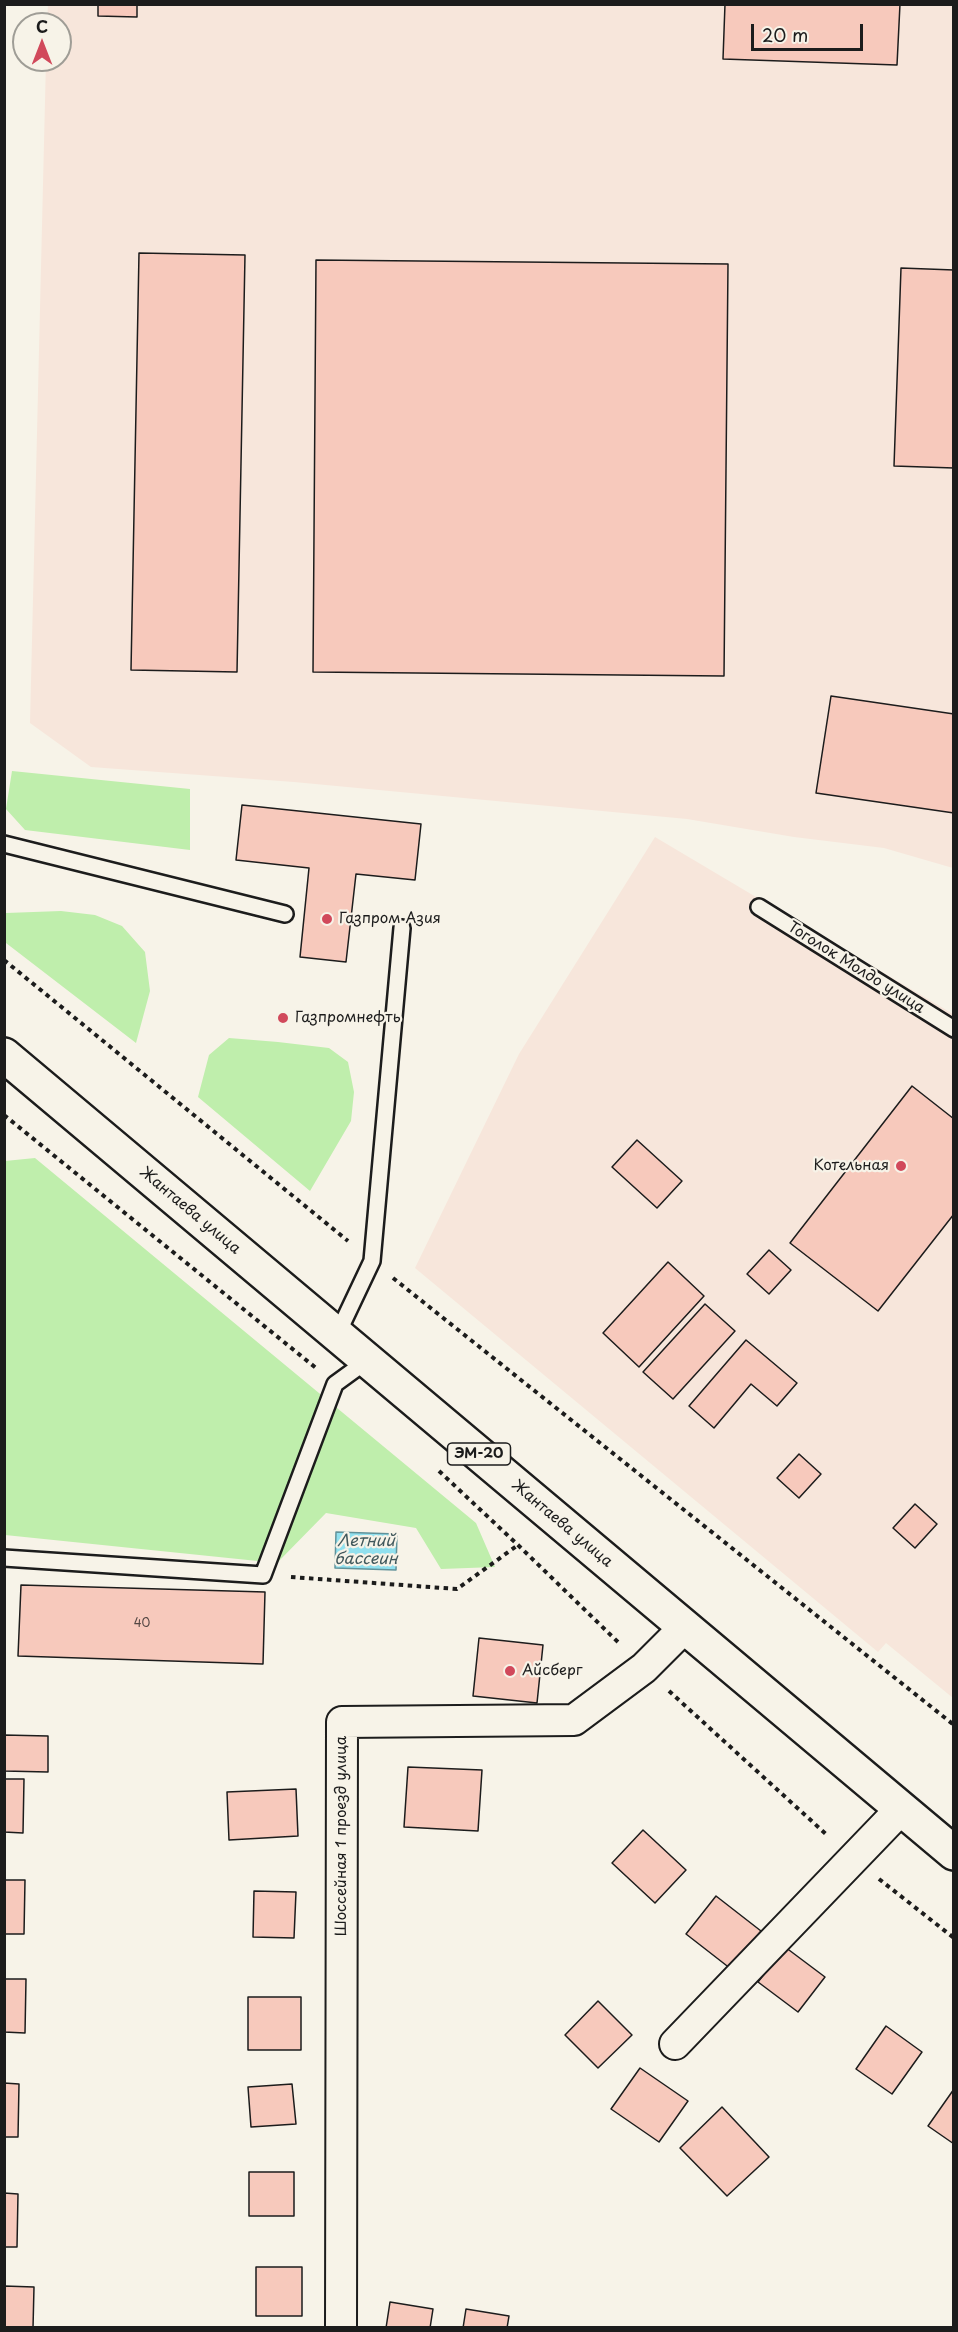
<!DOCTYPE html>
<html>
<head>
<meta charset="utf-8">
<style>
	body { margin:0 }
	#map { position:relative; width:958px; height:2332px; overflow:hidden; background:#f7f3e8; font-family:"Playpen Sans",sans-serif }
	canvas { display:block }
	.frame { position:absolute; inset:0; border:6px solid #1c1c1c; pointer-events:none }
	.north { position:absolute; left:12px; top:12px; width:60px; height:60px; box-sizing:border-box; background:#f7f3e8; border:2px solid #9f9d96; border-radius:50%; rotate:0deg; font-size:16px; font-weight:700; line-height:24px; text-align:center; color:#1c1c1c }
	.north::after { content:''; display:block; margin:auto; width:21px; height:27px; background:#d1495b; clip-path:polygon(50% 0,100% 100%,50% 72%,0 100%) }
	.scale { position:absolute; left:751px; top:24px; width:112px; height:27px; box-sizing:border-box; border:3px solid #1c1c1c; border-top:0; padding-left:8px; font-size:18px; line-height:21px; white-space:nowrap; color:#1c1c1c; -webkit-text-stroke:4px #f7f3e8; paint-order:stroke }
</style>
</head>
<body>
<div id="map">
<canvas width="958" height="2332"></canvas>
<div class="frame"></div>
<div class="north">С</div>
<div class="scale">20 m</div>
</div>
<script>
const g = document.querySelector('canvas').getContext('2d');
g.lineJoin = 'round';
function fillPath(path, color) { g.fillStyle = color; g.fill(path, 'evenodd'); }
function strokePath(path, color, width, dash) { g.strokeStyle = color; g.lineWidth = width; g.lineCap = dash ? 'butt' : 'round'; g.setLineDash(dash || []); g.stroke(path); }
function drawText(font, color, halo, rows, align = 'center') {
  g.font = font + ' "Playpen Sans",sans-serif'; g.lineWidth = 4.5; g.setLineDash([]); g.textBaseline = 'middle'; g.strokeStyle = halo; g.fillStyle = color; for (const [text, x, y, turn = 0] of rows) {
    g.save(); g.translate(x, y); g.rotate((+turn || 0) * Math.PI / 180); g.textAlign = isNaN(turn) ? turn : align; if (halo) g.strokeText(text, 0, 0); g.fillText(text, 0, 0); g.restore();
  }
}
fillPath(new Path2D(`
	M48,5H953V868L884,848L794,837L687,819L294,782L91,767L30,723L46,60H60V24H47Z
	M655,837L953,1014V1698L886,1643L878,1652L415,1268L519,1054Z`), '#f7e6db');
fillPath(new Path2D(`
	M12,771L190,789V850L25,830L6,809Z
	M61,911L95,915L122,926L145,952L150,991L136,1043L6,943V913Z
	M229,1038L278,1042L329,1048L348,1062L354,1092L351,1121L310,1191L198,1097L209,1055Z
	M35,1158L476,1523L495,1567L441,1569L416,1528L326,1513L277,1563L5,1535V1161Z`), '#bfeeac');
const water = new Path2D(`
	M336,1532L397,1534L396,1570L335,1568Z`);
fillPath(water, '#91e0ee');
strokePath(water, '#62929a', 1.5);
const building = new Path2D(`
	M98,4H137V17L98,16Z
	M725,4H900L897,65L723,59Z
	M139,253L245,255L237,672L131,670Z
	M316,260L728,264L724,676L313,672Z
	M901,268L954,270V468L894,466Z
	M831,696L954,714V813L816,793Z
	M242,805L421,824L415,880L356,874L346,962L300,957L309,868L236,860Z
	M912,1086L954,1119V1214L878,1311L790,1243Z
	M637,1140L682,1181L657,1208L612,1167Z
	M769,1250L791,1270L769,1294L747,1274Z
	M668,1262L704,1296L639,1367L603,1333Z
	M705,1304L735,1331L673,1399L643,1372Z
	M746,1340L797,1383L777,1406L751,1384L714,1428L689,1406Z
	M799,1454L821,1474L799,1498L777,1478Z
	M915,1504L937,1524L915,1548L893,1528Z
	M21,1585L265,1592L263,1664L18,1656Z
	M479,1638L543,1645L537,1703L473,1696Z
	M4,1735L48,1736V1772L4,1771Z
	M408,1767L482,1770L478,1831L404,1827Z
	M4,1779H24L23,1833L4,1832Z
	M296,1789L298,1836L229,1840L227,1792Z
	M643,1830L686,1870L655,1903L612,1863Z
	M4,1880H25L24,1934H4Z
	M254,1891L296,1892L294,1938L253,1937Z
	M716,1896L761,1931L731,1969L686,1934Z
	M785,1947L825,1977L798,2012L758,1982Z
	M4,1979H26L25,2033L4,2032Z
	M248,1997H301V2050H248Z
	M598,2001L632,2035L598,2068L565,2035Z
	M886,2026L922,2052L892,2094L856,2069Z
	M640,2068L688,2101L659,2142L611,2109Z
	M4,2083L19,2084L18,2137H4Z
	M292,2084L296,2124L251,2127L248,2087Z
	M954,2089V2144L928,2126Z
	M722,2107L769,2157L727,2196L680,2148Z
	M249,2172H294V2216H249Z
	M4,2193L18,2194L17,2247H4Z
	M256,2267H302V2316H256Z
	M4,2286L34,2287L33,2328H4Z
	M390,2302L433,2309L430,2328H386Z
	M466,2309L509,2316L507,2328H463Z`);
fillPath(building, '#f7c9bc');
strokePath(building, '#1c1c1c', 1.5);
const lane = new Path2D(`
	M4,844L285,914
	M759,907L954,1029
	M337,1335L372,1261L402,928
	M4,1558L263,1575L335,1384L368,1360`);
const street = new Path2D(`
	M675,2044L901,1809
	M341,2328L342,1722L574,1720L644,1668L685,1627`);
const primary = new Path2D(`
	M4,1055L954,1853`);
strokePath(lane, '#1c1c1c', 20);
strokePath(street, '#1c1c1c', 34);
strokePath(primary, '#1c1c1c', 38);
strokePath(new Path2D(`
	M4,960L348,1241
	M4,1115L316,1368
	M393,1278L954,1725
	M439,1471L518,1545L620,1644
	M291,1577L457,1589L518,1545
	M669,1691L827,1835
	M879,1879L954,1938`), '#1c1c1c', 4, [4.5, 4.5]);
strokePath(lane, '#f7f3e8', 15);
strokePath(street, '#f7f3e8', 30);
strokePath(primary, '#f7f3e8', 33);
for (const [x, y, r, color] of [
	[327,919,6,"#d1495b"],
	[283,1018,6,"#d1495b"],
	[901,1166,6,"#d1495b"],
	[510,1671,6,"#d1495b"]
]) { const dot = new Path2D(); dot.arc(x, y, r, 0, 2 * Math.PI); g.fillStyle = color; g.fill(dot); strokePath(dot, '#f7f3e8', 2); }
drawText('12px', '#534744', null, [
	["40",142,1624]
]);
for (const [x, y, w] of [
	[479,1454,63]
]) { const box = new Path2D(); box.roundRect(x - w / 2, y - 11, w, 22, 4.5); g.fillStyle = '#f7f3e8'; g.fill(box); strokePath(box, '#1c1c1c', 1.5); }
drawText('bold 14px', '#1c1c1c', null, [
	["ЭМ-20",479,1454]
]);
drawText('15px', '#1c1c1c', '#f7f3e8', [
	["Газпром Азия",339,919],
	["Газпромнефть",295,1018],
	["Котельная",889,1166,"right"],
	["Айсберг",522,1671]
], 'left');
drawText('15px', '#1c1c1c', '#f7f3e8', [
	["Тоголок Молдо улица",856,968,32],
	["Жантаева улица",190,1211,40],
	["Жантаева улица",562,1524,40],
	["Шоссейная 1 проезд улица",342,1836,-90]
]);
drawText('italic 16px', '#3f575b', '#f7f3e8', [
	["Летний",366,1542],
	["бассеин",366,1560]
]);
</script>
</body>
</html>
